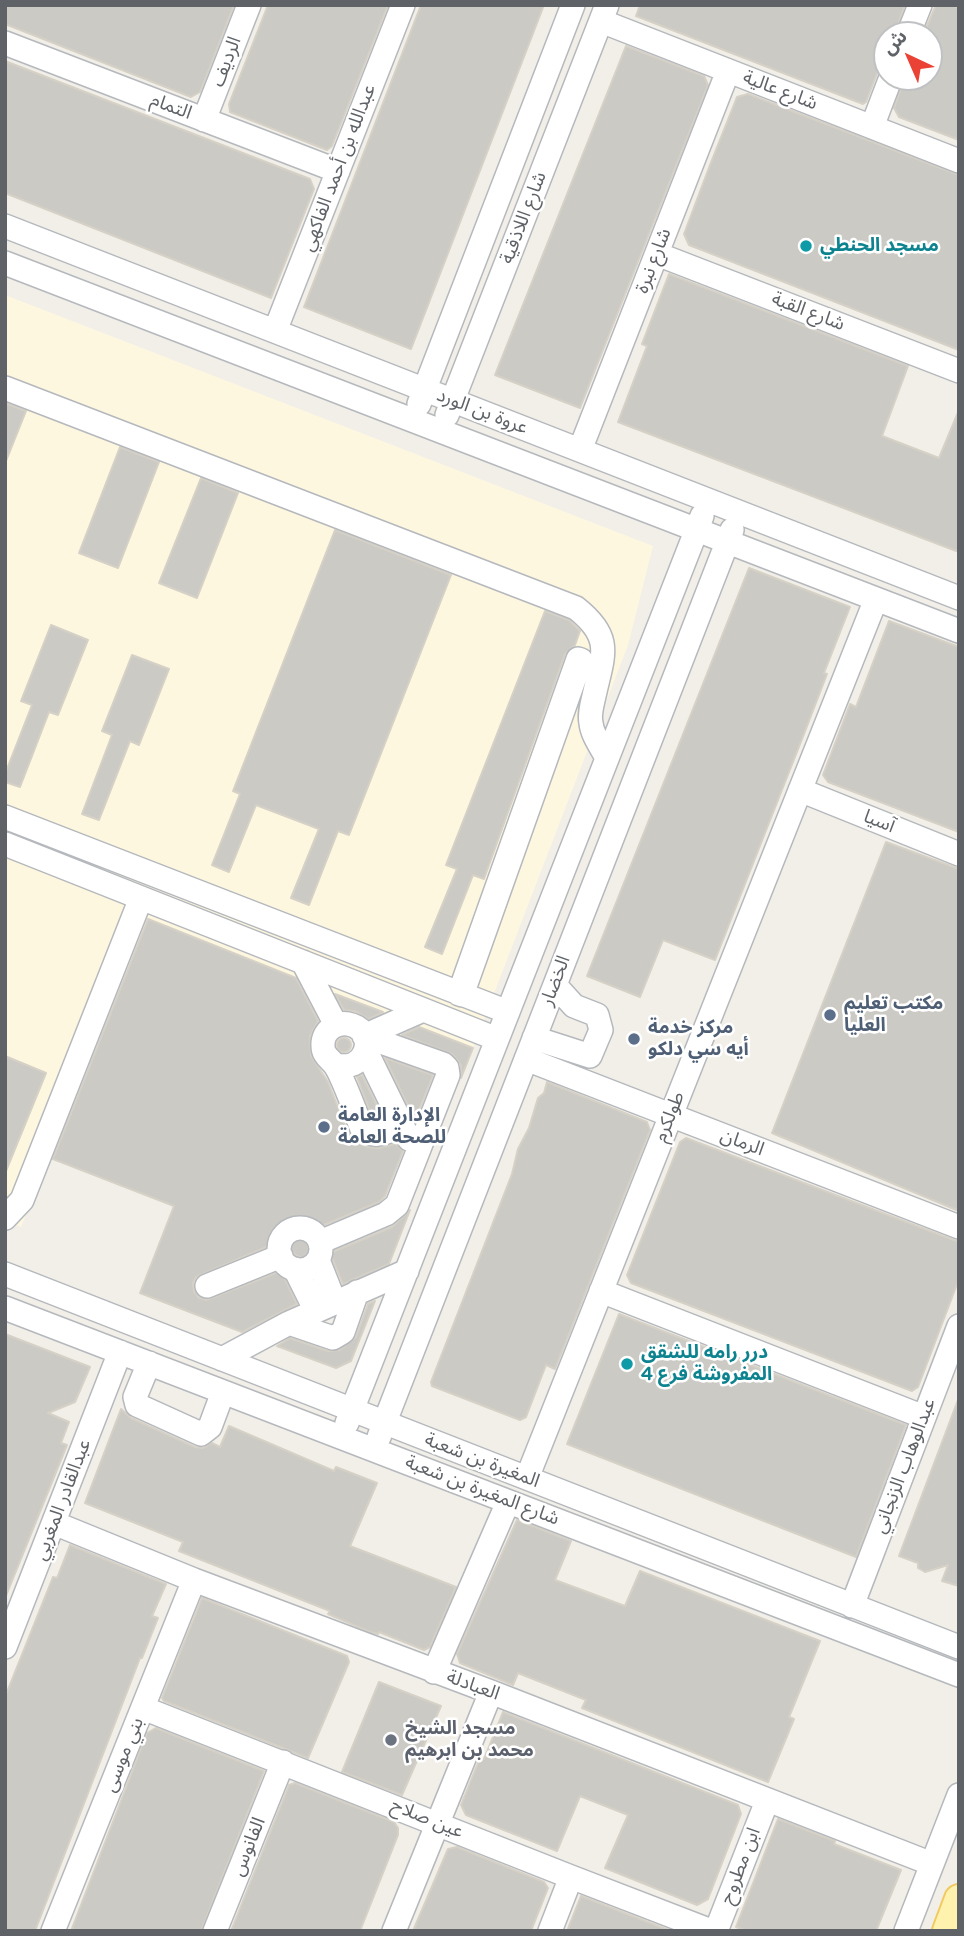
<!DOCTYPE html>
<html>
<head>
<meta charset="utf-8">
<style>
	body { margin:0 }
	#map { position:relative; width:964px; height:1936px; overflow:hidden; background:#f1efe8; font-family:"Varela Round","Noto Sans Arabic",sans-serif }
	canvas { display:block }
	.frame { position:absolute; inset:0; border:7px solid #5f6368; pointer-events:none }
	.north { position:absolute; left:873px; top:21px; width:70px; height:70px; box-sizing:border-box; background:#fff; border:2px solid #bfc1c3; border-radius:50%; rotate:316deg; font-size:19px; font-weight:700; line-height:28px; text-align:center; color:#5f6368 }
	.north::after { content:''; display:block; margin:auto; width:24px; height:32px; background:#ea4335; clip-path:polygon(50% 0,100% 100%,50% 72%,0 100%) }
</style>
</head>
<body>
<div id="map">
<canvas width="964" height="1936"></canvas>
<div class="frame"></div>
<div class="north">ش</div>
</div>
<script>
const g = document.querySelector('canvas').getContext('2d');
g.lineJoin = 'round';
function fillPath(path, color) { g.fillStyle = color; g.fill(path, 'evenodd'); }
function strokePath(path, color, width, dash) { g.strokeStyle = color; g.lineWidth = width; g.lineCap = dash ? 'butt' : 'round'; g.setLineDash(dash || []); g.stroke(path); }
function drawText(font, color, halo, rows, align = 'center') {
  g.font = font + ' "Varela Round","Noto Sans Arabic",sans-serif'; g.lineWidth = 5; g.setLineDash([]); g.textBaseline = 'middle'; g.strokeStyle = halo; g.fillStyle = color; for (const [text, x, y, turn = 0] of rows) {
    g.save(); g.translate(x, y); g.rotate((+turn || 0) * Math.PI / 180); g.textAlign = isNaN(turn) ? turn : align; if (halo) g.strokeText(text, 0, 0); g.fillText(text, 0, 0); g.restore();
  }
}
fillPath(new Path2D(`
	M5,295L653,546L628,645L473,1048L144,918L21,1227L5,1220Z`), '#fef7e0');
const building = new Path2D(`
	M5,5H234L200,92L191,97L5,24Z
	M268,5H388L332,146L327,150L230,112L229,104Z
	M421,5H544L411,349L304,307Z
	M640,5H905L894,35H887V64L878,71L866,102L863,104L636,16Z
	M936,5H952L959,8V140L899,117L894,108L905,77H929V35H923Z
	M626,46L704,76L708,85L580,408L495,375Z
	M5,61L310,179L314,189L271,298L5,193Z
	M748,94L959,175V350L689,245L684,234L710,165L737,97Z
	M669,274L908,366L882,436L939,458L959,410V552L618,422L647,346L642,344Z
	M5,403L26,411L6,461H5Z
	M120,447L159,462L118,568L79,553Z
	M201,478L238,493L197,598L159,583Z
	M335,530L451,575L349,835L338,831L309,905L291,898L319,829L256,805L229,872L212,865L240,794L233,791Z
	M749,568L850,607L824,673L827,674L804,734L715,960L663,940L640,997L587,976Z
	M545,611L569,620L580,631L575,645L565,654L484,879L473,875L442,954L425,947L457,869L446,865Z
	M889,621L959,647V832L828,782L823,775L850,704L856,707Z
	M51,625L88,640L58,715L49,712L20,787L5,782V774L32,705L21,701Z
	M132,655L169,669L139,745L130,741L99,820L82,814L112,735L102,731Z
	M886,842L959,869V1211L772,1133Z
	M148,919L296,978L318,1021L310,1036L311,1056L328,1082L349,1135L355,1141L368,1147L379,1148L396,1144L403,1151L385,1196L379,1202L314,1229L306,1240L309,1250L304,1259L295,1255L289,1245L276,1243L196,1277L193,1283L194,1291L198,1297L206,1300L281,1271L297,1304L242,1332L140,1293L174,1206L53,1159Z
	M335,994L383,1012L369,1019L355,1011L344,1010Z
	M419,1027L473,1048L461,1078V1065L452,1054L402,1035Z
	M337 1045a7 7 0 1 1 14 0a7 7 0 1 1-14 0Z
	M5,1056L46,1073L6,1171H5Z
	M385,1058L433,1075L415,1120Z
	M362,1075L383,1118L373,1120L357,1077Z
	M547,1082L647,1122L650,1130L555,1369L546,1365L526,1417L520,1420L432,1386L431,1382L512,1174L518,1149L529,1128L538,1098L544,1093Z
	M686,1138L959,1242V1279L918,1387L912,1391L631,1283L627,1275L680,1142Z
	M410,1210L389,1264L343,1284L330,1253L392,1227Z
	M375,1301L351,1361L336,1368L277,1346L290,1338L328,1351L340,1350L356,1337L368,1304Z
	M619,1314L906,1425L856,1557L567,1444Z
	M5,1334L90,1367L75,1402L48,1413L69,1422L61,1443L67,1445L5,1598Z
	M958,1400H959V1586L942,1581L948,1565L925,1572L918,1568V1563L899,1556Z
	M121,1409L131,1418L195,1447L203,1448L212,1443L220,1447L229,1426L334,1471L336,1467L377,1483L350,1546L456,1587L430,1647L424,1650L379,1632L378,1634L370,1632L328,1614L330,1611L179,1551L183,1542L85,1503Z
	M517,1520L571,1541L555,1580L625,1606L640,1571L820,1641L789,1717L794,1719L768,1782L582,1708L586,1700L518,1673L513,1685L460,1663L457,1654Z
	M70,1545L166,1584L152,1616L158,1618L142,1658H140L35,1931H5V1697L53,1577L57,1578Z
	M202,1598L347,1656L349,1662L308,1758L164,1701L162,1698Z
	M379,1682L441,1706L402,1795L342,1772Z
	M503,1712L738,1805L741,1814L708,1899L697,1905L605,1868L628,1815L580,1796L557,1851L466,1815L461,1805L480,1758L484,1759Z
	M156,1728L264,1771L201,1931H71L147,1733Z
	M295,1783L394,1822L398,1828V1835L360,1931H231L289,1785Z
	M778,1819L835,1841L834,1844L901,1870L876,1931H747L736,1927Z
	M457,1847L544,1882L548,1888L531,1931H413L448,1849Z
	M581,1896L671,1931H567Z`);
fillPath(building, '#cccac5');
strokePath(building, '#d6d1c6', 2);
const minor = new Path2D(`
	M601,21L959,161
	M908,35L920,5
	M5,43L338,171
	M204,120L249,5
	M872,127L891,77
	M5,226L959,598
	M657,254L959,371
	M5,263L959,631
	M275,331L403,5
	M5,388L576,608C614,638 603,655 594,696C592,705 589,714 591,723C592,735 602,748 607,758
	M419,404L573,5
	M447,415L607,5
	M580,450L728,71
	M800,790L959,854
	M5,817L508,1012
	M5,844L497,1039
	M303,962L336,1025
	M459,994L578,659L581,660L462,995
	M364,1036L423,1010
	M534,1038L590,1056L601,1030L597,1015L574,1006L555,985
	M366,1051L409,1139
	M526,1059L959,1227
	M334,1064C365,1075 379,1034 352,1025C338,1020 322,1030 323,1046C323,1055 329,1058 334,1064C342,1074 356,1114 362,1129C376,1140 388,1131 402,1126
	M5,1218L22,1200L141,898
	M279 1249a21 21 0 1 1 42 0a21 21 0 1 1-42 0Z
	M320,1242L386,1214L397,1205L448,1075L447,1068L443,1064L364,1036
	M318,1260L335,1303
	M295,1269L316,1311
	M5,1274L959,1647
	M207,1286L281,1256
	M601,1291L924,1417
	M5,1308L959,1675
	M289,1323L333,1338L343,1332L357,1292
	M222,1359L289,1323L407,1271
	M149,1363L135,1397L137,1405L201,1434L210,1427L223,1392
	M347,1423L702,516
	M379,1437L732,530
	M527,1478L876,599
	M54,1523L194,1580L491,1692L932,1864
	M852,1606L959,1326
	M5,1647L120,1352
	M434,1672L508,1502
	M143,1708L571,1877L711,1931
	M53,1931L194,1580
	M215,1931L283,1762
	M394,1931L491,1692
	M550,1931L571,1877
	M716,1931L767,1801
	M906,1931L959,1795`);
const major = new Path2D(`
	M947,1931L959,1899`);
strokePath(minor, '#b5b8bc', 26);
strokePath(major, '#f2c960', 32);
strokePath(minor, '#fff', 23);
strokePath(major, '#fff2af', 28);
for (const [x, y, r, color] of [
	[806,246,7,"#0f9aa8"],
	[830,1015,7,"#5c6f8a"],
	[634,1039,7,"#5c6f8a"],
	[324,1127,7,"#5c6f8a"],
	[627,1364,7,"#0f9aa8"],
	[391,1740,7,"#6b7280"]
]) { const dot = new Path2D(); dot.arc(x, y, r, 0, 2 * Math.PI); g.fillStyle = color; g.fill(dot); strokePath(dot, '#fff', 2.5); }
drawText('19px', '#5f6368', '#fff', [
	["الرديف",227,62,-69],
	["شارع عالية",780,91,21],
	["التمام",171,107,21],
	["عبدالله بن أحمد الفاكهي",339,168,-69],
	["شارع اللاذقية",524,218,-69],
	["شارع نبرة",654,261,-69],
	["شارع القبة",808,312,21],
	["عروة بن الورد",482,412,21],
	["آسيا",879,822,22],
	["الخضار",556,981,-69],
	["طولكرم",670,1117,-68],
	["الرمان",742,1143,21],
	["المغيرة بن شعبة",482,1461,21],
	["عبدالوهاب الزنجاني",905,1466,-69],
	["شارع المغيرة بن شعبة",482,1491,21],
	["عبدالقادر المغربي",63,1500,-69],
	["العبادلة",473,1686,20],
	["بني موسى",124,1755,-68],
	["عين صلاح",427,1819,22],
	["الفانوس",249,1847,-68],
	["ابن مطروح",741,1866,-69]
]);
drawText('bold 19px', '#0d838f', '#fff', [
	["مسجد الحنطي",820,246],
	["درر رامه للشقق",641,1353],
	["المفروشة فرع 4",641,1375]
], 'left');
drawText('bold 19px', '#4e5e75', '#fff', [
	["مكتب تعليم",844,1004],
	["العليا",844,1026],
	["مركز خدمة",648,1028],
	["أيه سي دلكو",648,1050],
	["الإدارة العامة",338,1116],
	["للصحة العامة",338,1138]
], 'left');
drawText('bold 19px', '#5b616d', '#fff', [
	["مسجد الشيخ",405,1729],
	["محمد بن ابرهيم",405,1751]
], 'left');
</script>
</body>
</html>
